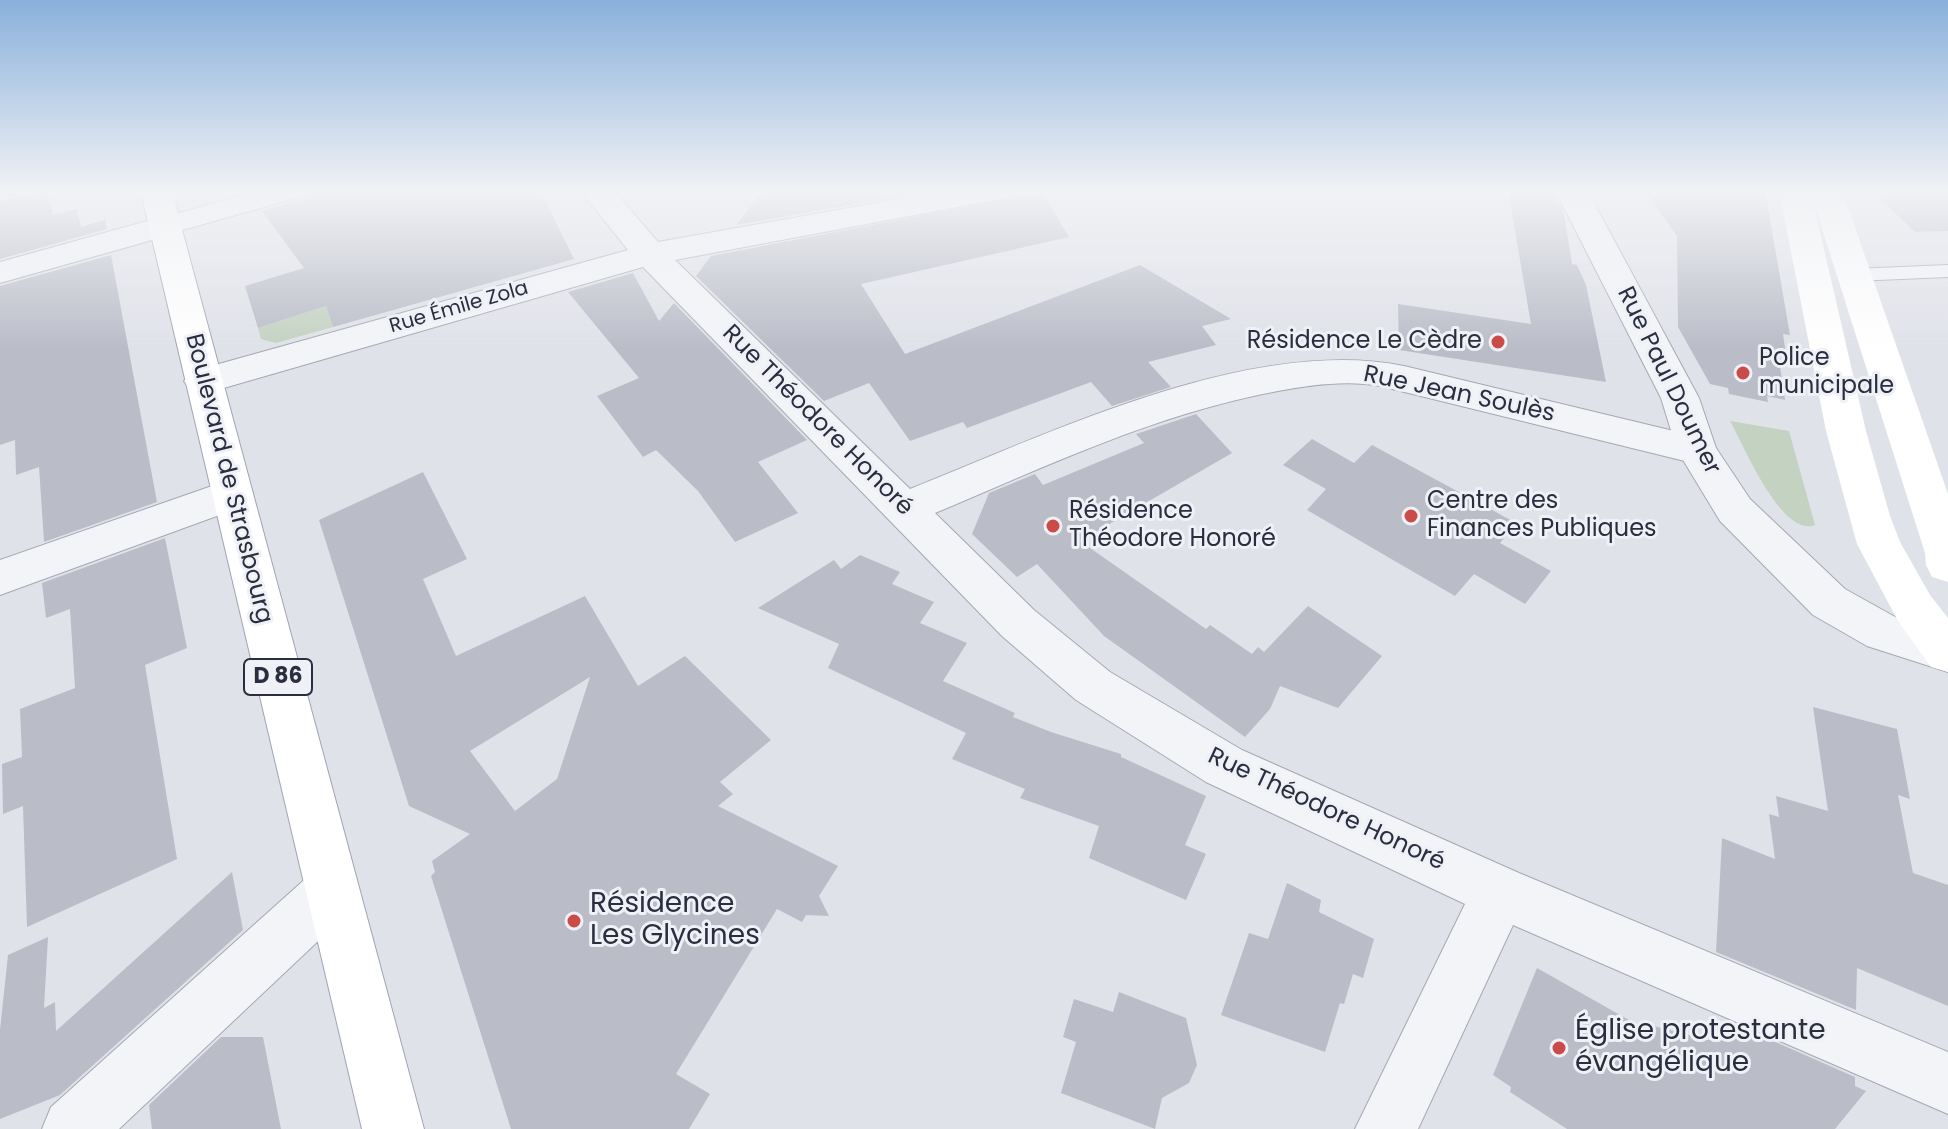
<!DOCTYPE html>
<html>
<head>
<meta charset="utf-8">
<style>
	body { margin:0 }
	canvas { display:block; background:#e0e2e9 }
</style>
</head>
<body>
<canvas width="1948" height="1129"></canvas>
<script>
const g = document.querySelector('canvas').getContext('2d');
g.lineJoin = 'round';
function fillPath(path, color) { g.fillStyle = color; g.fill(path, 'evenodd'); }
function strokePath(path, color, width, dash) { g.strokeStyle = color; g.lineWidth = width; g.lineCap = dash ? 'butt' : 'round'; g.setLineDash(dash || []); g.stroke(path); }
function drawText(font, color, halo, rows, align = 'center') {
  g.font = font + ' Poppins,sans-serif'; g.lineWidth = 6; g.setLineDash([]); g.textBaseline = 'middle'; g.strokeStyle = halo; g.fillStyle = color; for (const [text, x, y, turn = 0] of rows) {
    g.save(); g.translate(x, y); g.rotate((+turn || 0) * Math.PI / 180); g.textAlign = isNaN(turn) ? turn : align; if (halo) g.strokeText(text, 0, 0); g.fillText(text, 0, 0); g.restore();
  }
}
fillPath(new Path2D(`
	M326,306L333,327L276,343L261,339L258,328Z
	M1730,421L1789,431L1815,525C1782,538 1744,446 1730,421Z`), '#c3d2c1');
fillPath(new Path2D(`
	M47,190L53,215L77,209L81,227L105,220L107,229L0,259V201Z
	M310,190H540L574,259L333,327L326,306L258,328L245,286L304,268L262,211L304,199Z
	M764,190H934L736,225Z
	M1508,190H1552L1564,214L1572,264L1577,265L1586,285L1606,382L1399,350L1398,304L1531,324Z
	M1644,190H1765L1790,335L1783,334L1786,355L1778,353L1785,400L1767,396L1768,402L1729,394L1728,388L1710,384L1678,327L1677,236Z
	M1882,190H1948V231L1915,232L1874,193H1885Z
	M1043,192L1069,237L861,284L905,354L1140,265L1231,319L1202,326L1216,345L1148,362L1171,387L1112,406L1091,382L967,428L963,422L910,441L869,383L824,401L696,276L711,256Z
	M111,255L157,502L44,542L39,467L16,475L15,440L0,445V286Z
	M633,273L659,321L674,303L807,440L758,462L798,513L735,542L698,491L656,450L643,457L597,396L639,378L568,292Z
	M1196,414L1232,453L1080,541L1206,629L1210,625L1252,654L1258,647L1264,652L1308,606L1382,656L1338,708L1280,686L1270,709L1245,737L1104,636L1037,564L1017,577L972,534L989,493L1035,474L1043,485L1144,443L1136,434Z
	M1312,439L1354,463L1372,445L1516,523L1500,543L1551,571L1525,604L1474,574L1455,596L1307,510L1326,489L1283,465Z
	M423,472L467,559L423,579L456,656L585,596L638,686L685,656L771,740L720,782L733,794L718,806L838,866L819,896L829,916L806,915L802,922L777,909L676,1074L710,1094L689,1129H511L431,876L435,872L432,861L470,834L409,806L319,520ZM590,677L557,779L515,811L470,751Z
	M165,538L187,648L145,665L177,859L27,927L23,806L3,814L2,764L22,757L20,709L75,688L70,609L46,618L42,583Z
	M860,555L900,572L892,584L934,602L920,623L967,643L943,681L1015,713L1013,717L1051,732L1121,754V757L1206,796L1185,845L1206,854L1186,900L1089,858L1099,826L1020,798L1025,789L952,759L966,733L828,668L839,644L758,608L834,560L841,569Z
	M1813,707L1897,729L1910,799L1898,795L1913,873L1948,885V1006L1857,968L1856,1010L1716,952L1722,838L1775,859L1769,814L1779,817L1776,796L1828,811Z
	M232,872L243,930L60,1095L0,1119V1030L8,955L48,937L44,1008L55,1002L56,1031Z
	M1287,883L1321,900L1319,912L1374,939L1363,978L1353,974L1344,1004L1340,1003L1325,1052L1221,1015L1249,933L1268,939Z
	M1537,968L1652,1033L1654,1026L1708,1040L1755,1033L1855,1077V1086L1866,1091L1835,1129H1567L1510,1092L1511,1087L1493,1075Z
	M1119,992L1186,1018L1197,1065L1189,1083L1162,1098L1155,1129L1061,1093L1076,1042L1063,1037L1074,999L1113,1012Z
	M221,1037H263L281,1129H152L149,1105Z`), '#babdc8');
const service = new Path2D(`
	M1948,265V277L1854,281L1844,275L1854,269Z`);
const pedestrian = new Path2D(`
	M262,190H307L303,196L165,235L154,232L150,226L154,220Z`);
const minor = new Path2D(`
	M580,190H613L658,242L949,190H1016L1011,197L1000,199L675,260L910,489C1051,433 1252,335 1404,366L1711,440L1717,450L1711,460L1697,464L1380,386C1347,380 1311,385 1278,391C1158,413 1047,466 935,513L1034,610L1110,672L1242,750L1519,873L1948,1052V1114L1513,925L1418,1129H1355L1465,904L1206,782L1076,700L1002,636L643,267L203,394L190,390L184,381L190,372L628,250Z
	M165,216L177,219L181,226L177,233L0,283V262Z
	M232,479L247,483L253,494L247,505L0,595V560Z
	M332,864L351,872L359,891L351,910L119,1129H42L51,1107L313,872Z`);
const tertiary = new Path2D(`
	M1555,190H1587L1699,398L1716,448L1750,499L1845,589L1897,618L1948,634V672L1867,646L1813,615L1720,521L1677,450L1661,398Z`);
const primary = new Path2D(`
	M147,190H179L175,201L181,226L424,1129H362L149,226L143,201Z`);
strokePath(service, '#a5a8b3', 2);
strokePath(pedestrian, '#a5a8b3', 2);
strokePath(minor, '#a5a8b3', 2);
strokePath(tertiary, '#a5a8b3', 2);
strokePath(primary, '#a0a4b4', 2);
fillPath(service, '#f3f4f7');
fillPath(pedestrian, '#f3f4f7');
fillPath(minor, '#f3f4f7');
fillPath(tertiary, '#f3f4f7');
fillPath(new Path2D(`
	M1779,190H1842L1948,494V582L1932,577L1926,565L1925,553L1812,197L1866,431L1890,516L1900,542L1930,595L1948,618V672L1931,667L1898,621L1857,544L1826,431Z`), '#fff');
fillPath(primary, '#fff');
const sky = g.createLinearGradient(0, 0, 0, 348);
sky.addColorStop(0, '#89b0db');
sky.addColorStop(0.55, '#f1f2f5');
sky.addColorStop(1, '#f1f2f500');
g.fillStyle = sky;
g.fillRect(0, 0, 1948, 348);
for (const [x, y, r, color] of [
	[1498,342,8,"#ca4b48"],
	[1743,373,8,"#ca4b48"],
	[1411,516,8,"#ca4b48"],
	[1053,526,8,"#ca4b48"],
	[574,921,8,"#ca4b48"],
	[1559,1048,8,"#ca4b48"]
]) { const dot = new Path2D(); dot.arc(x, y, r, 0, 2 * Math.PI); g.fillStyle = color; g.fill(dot); strokePath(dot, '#f0f1f6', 3); }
drawText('20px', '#292e40', '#f0f1f6', [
	["Rue Émile Zola",459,308,-16]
]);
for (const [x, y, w] of [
	[278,677,68]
]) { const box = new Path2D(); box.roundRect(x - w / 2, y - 18, w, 36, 6); g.fillStyle = '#f0f1f6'; g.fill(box); strokePath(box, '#292e40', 2); }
drawText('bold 22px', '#292e40', null, [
	["D 86",278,677]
]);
drawText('24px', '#292e40', '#f0f1f6', [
	["Résidence Le Cèdre",1482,342,"right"],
	["Police",1759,359],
	["municipale",1759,387],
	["Centre des",1427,502],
	["Finances Publiques",1427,530],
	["Résidence",1069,512],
	["Théodore Honoré",1069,540]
], 'left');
drawText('24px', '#292e40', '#f0f1f6', [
	["Rue Paul Doumer",1668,381,64],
	["Rue Jean Soulès",1459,395,12],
	["Rue Théodore Honoré",817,421,45],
	["Boulevard de Strasbourg",228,479,76],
	["Rue Théodore Honoré",1326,810,25]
]);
drawText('28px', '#292e40', '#f0f1f6', [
	["Résidence",590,905],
	["Les Glycines",590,937],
	["Église protestante",1575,1032],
	["évangélique",1575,1064]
], 'left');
</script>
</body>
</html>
